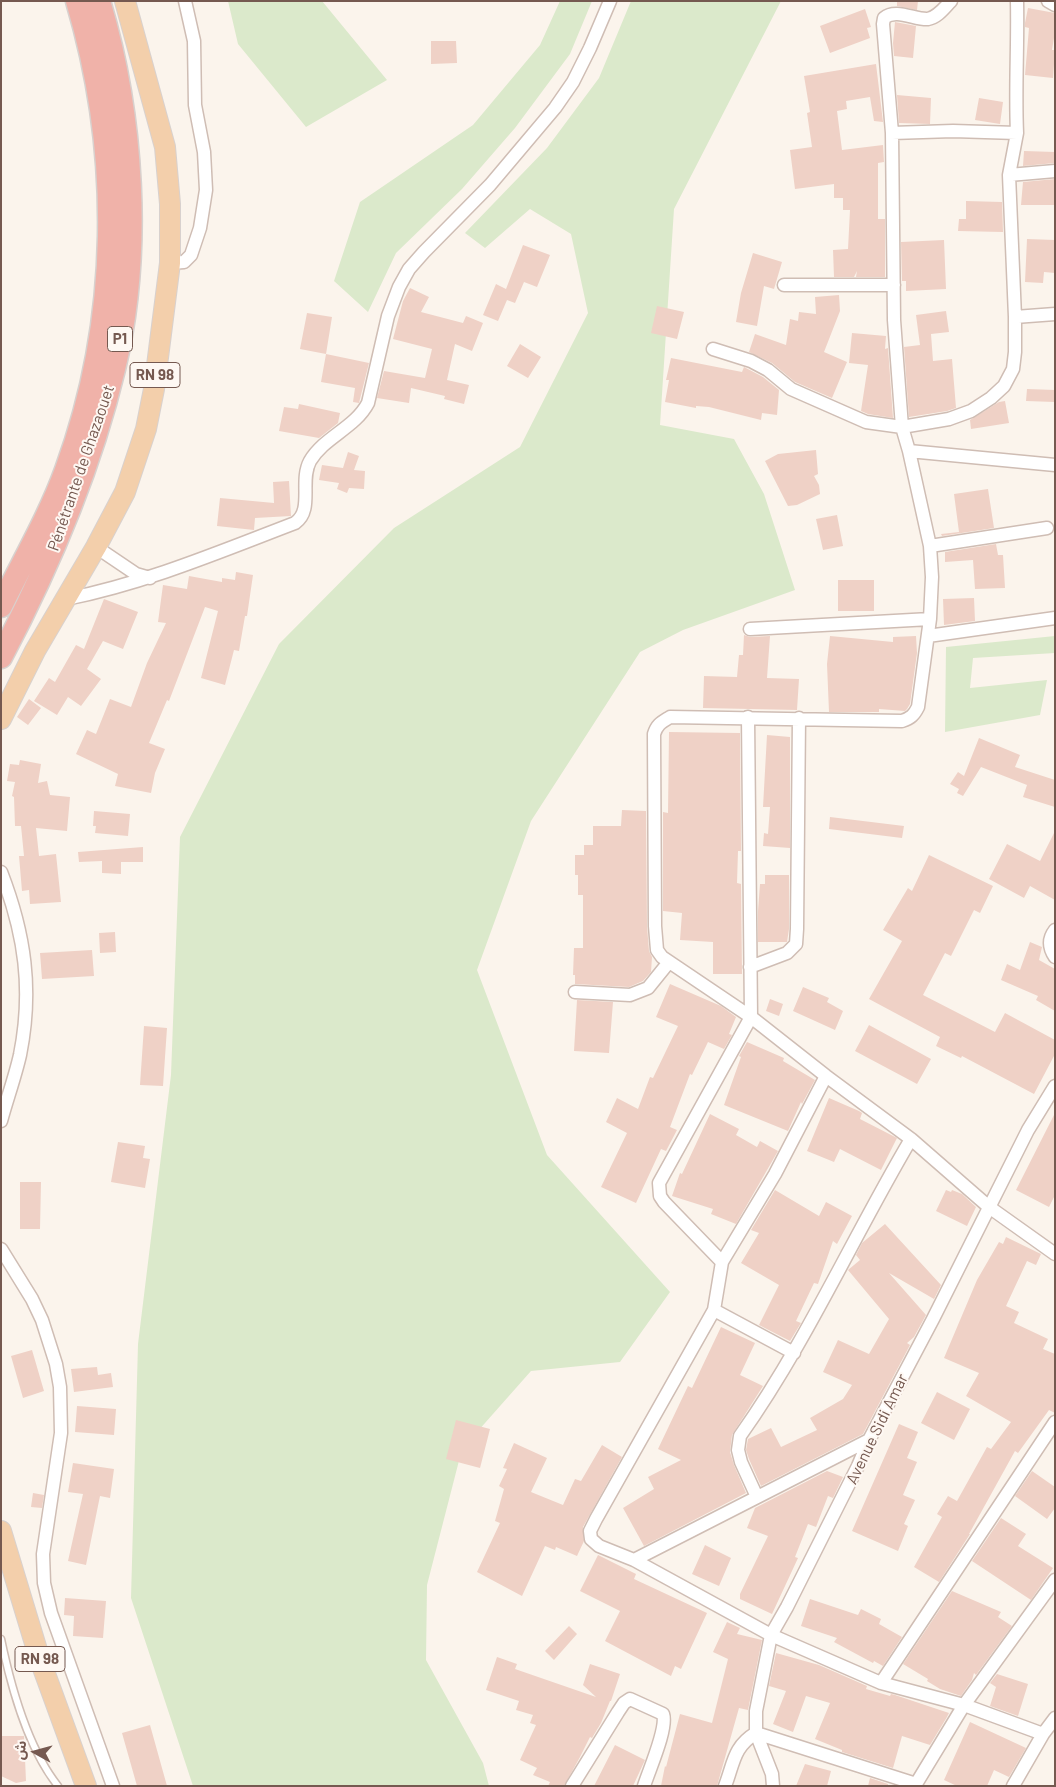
<!DOCTYPE html>
<html>
<head>
<meta charset="utf-8">
<style>
	body { margin:0 }
	#map { position:relative; width:1056px; height:1787px; overflow:hidden; background:#fbf4ec; font-family:Barlow,"Noto Sans Arabic",sans-serif }
	canvas { display:block }
	.frame { position:absolute; inset:0; border:2px solid #755950; pointer-events:none }
	.north { position:absolute; left:10px; top:1727px; width:50px; height:50px; -webkit-text-stroke:4px #fef8f3; paint-order:stroke; rotate:277deg; font-size:14px; font-weight:700; line-height:20px; text-align:center; color:#755950 }
	.north::after { content:''; display:block; margin:auto; width:18px; height:22px; background:#755950; clip-path:polygon(50% 0,100% 100%,50% 72%,0 100%) }
</style>
</head>
<body>
<div id="map">
<canvas width="1056" height="1787"></canvas>
<div class="frame"></div>
<div class="north">ش</div>
</div>
<script>
const g = document.querySelector('canvas').getContext('2d');
g.lineJoin = 'round';
function fillPath(path, color) { g.fillStyle = color; g.fill(path, 'evenodd'); }
function strokePath(path, color, width, dash) { g.strokeStyle = color; g.lineWidth = width; g.lineCap = dash ? 'butt' : 'round'; g.setLineDash(dash || []); g.stroke(path); }
function drawText(font, color, halo, rows, align = 'center') {
  g.font = font + ' Barlow,sans-serif'; g.lineWidth = 4; g.setLineDash([]); g.textBaseline = 'middle'; g.strokeStyle = halo; g.fillStyle = color; for (const [text, x, y, turn = 0] of rows) {
    g.save(); g.translate(x, y); g.rotate((+turn || 0) * Math.PI / 180); g.textAlign = isNaN(turn) ? turn : align; if (halo) g.strokeText(text, 0, 0); g.fillText(text, 0, 0); g.restore();
  }
}
fillPath(new Path2D(`
	M228,1H322L387,80L306,127L238,44Z
	M560,1H592L570,54L515,128L462,189L396,253L368,312L334,281L360,202L473,125L540,45Z
	M631,1H781L674,209L660,425L734,439L764,494L795,590L683,630L640,652L531,821L477,970L547,1155L670,1292L620,1362L531,1371L462,1449L427,1585L426,1660L483,1763L489,1786H193L131,1598L138,1344L171,1075L180,837L279,644L394,528L520,447L588,313L571,234L530,209L485,248L465,233L547,148L599,78Z
	M1055,636V653L973,658L970,688L1047,680L1040,715L945,732L946,647Z`), '#dbe9cb');
fillPath(new Path2D(`
	M897,1H918L917,10L897,6Z
	M1028,8L1055,13V32L1052,50H1055L1053,78L1025,75L1029,28L1025,27V23Z
	M865,9L871,27L867,28L870,38L830,53L820,26Z
	M895,22L916,26L913,58L894,56L893,43Z
	M431,41H456L457,63L431,64Z
	M876,64L883,122L874,121L870,97L846,101L847,109L837,111L842,150L883,145L884,162L878,163V219H885V277H856L857,271L854,277H834L833,250L848,249L850,210H843V198H834V184L795,189L790,150L812,147L807,113L810,112L804,76Z
	M897,95L931,98L930,124L899,123Z
	M979,98L1003,102L1000,124L975,120Z
	M1024,151L1055,152V163L1023,166Z
	M1055,179V205H1021L1023,182Z
	M966,201L1002,202L1003,232L958,231L959,219H966Z
	M1027,239L1055,240V273L1044,272L1043,283L1025,282Z
	M944,240L946,289L906,291V281H902L901,242Z
	M523,245L550,255L537,287L524,282L515,303L507,300L498,321L483,315L496,284L506,289Z
	M753,253L782,262L774,289L764,286L757,326L736,322L741,293Z
	M410,288L429,297L421,312L463,323L466,316L483,323L472,351L455,344L447,380L469,385L464,404L444,399L445,396L411,388L409,403L377,398L384,371L425,378L432,349L393,339L403,301Z
	M839,295L840,311L824,352L847,362L832,398L795,382L772,363L749,352L755,334L786,345L790,319L798,321L799,312L816,314L815,297Z
	M657,306L684,312L677,339L651,333Z
	M946,311L949,332L931,334L933,361L952,359L956,408L947,411L909,417L904,347L920,345L916,315Z
	M307,313L332,317L326,354L300,349Z
	M852,333L886,336L885,349L888,348L893,418L868,414L861,411L868,365L849,363Z
	M520,344L541,357L528,378L507,366Z
	M326,354L369,363L359,403L353,402L355,388L321,382Z
	M671,358L742,372L744,367L763,377L779,390L777,415L762,413L761,420L709,407L696,406V408L665,402L669,380H666Z
	M1027,389L1055,390V402L1026,401Z
	M1005,401L1009,423L971,429L970,420L999,402Z
	M299,404L340,413L338,423L319,438L279,431L284,407L298,409Z
	M816,450L818,474L814,476L819,485L820,494L797,505L788,506L765,461L778,454Z
	M348,452L359,456L354,470L365,471L364,489L349,488L347,493L337,489L339,483L319,480L322,465L343,468Z
	M289,481L291,516L255,518L254,530L217,526L220,498L274,503L273,482Z
	M988,489L994,528L942,536L941,534L959,532L954,494Z
	M837,515L843,546L823,550L816,519Z
	M996,544L998,555H1003L1005,588L975,589L973,560L945,562V552Z
	M236,572L253,575L247,616H245L239,651L234,650L225,685L201,678L218,611L205,607L169,701L167,700L149,743L165,749L155,773L151,793L115,786L118,774L76,754L87,730L96,734L110,699L131,707L147,663L166,623L158,622L163,585L187,589L189,576L222,582V578L235,580Z
	M838,580H874V611H838Z
	M974,598L975,621L944,625L943,599Z
	M104,599L138,612L123,649L103,641L87,669L101,679L81,706L68,697L57,715L34,701L49,678L55,682L76,645L84,649Z
	M744,635L750,637L770,636L767,678L799,679L797,710L703,708L704,676L737,677L739,655H743Z
	M830,636L893,642V637L916,636L917,653L910,704L907,709L905,711L879,709V712H829L827,664Z
	M29,699L41,708L28,725L17,717Z
	M669,732L740,733L741,851H738L737,883L741,884L742,974H713V942L680,940L682,913L663,911V812L668,813Z
	M767,735L790,737V848L763,846L764,833L768,834L770,807H763Z
	M979,738L1020,755L1015,767L1055,780V807L1023,797L1027,785L981,767L963,796L957,793L959,789L950,784L958,772L964,776Z
	M20,760L41,764L38,783L47,781L50,795L70,797L67,831L36,828L39,856L56,854L61,902L30,904L29,890L22,891L19,856H24L21,826H15L14,797L12,796L15,782L7,781L10,764L19,765Z
	M622,810L646,811L647,926L649,951L652,957L651,972L643,981L629,987L575,984V975H573L574,948H583V895H578V875H575V855H584V845H593V826H621Z
	M94,811L130,814L128,836L95,833L96,826H93Z
	M830,817L904,826L902,838L829,829Z
	M1055,831V900L1030,886L1024,898L989,879L1007,844L1040,861Z
	M143,847V862H121V874L102,873V861L79,862L78,852Z
	M929,855L993,886L980,913L974,910L951,956L945,953L923,995L995,1032L1005,1013L1055,1040V1054L1034,1094L962,1056L961,1058L936,1046L940,1037L869,999L902,941L883,930L908,888L912,891Z
	M765,875H789V929L787,942H758V911L760,884H765Z
	M115,932L116,952L100,953L99,933Z
	M1030,942L1042,947L1039,960L1055,969V1011L1036,1000L1038,996L1001,980L1007,964L1020,970Z
	M92,950L94,976L42,979L40,953Z
	M670,984L721,1006L736,1017L729,1034L732,1035L724,1049L708,1042L692,1075L690,1074L670,1127L677,1130L666,1151L661,1149L636,1203L601,1187L627,1133L606,1122L617,1098L638,1109L650,1077L653,1078L678,1026L656,1017Z
	M803,987L829,998L827,1002L843,1011L835,1030L793,1011Z
	M770,999L783,1004L779,1016L766,1011Z
	M577,1000L613,1002L609,1053L574,1051Z
	M869,1025L931,1059L917,1084L855,1051Z
	M144,1026L167,1028L163,1086L140,1085Z
	M747,1042L784,1058L783,1061L815,1080L802,1104L801,1102L788,1131L724,1105L741,1057L739,1056Z
	M829,1098L859,1111L862,1113L860,1119L897,1138L881,1170L840,1149L834,1162L807,1151Z
	M1055,1113V1195L1049,1207L1016,1190Z
	M710,1114L739,1129L736,1135L757,1147L760,1141L778,1151L736,1224L711,1214L713,1209L672,1196L680,1173L682,1174Z
	M118,1142L145,1146L143,1158L150,1159L145,1188L111,1182Z
	M20,1182H41L40,1229H20Z
	M775,1190L819,1216L826,1202L852,1216L837,1244L833,1241L818,1284L814,1283L796,1321L801,1323L790,1341L759,1325L779,1285L741,1263L759,1233L751,1230Z
	M946,1190L951,1192L952,1190L962,1194L976,1207L967,1226L936,1211Z
	M885,1224L941,1285L934,1299L889,1273L926,1315L914,1337L907,1343L910,1345L863,1434L761,1486L749,1459L746,1450L748,1439L771,1428L781,1447L817,1430L810,1418L843,1399L852,1385L823,1372L838,1340L869,1354L889,1319L848,1270L860,1260L856,1255L862,1243Z
	M1006,1237L1041,1254L1036,1265L1027,1261L1006,1306L1019,1312L1014,1323L1048,1339L1043,1349L1055,1354V1413L1049,1410L1018,1453L1015,1451L969,1534H970L939,1582L914,1567L942,1517L937,1514L948,1496L957,1501L987,1447L991,1449L1011,1422L966,1396L979,1373L944,1358L977,1280L999,1242L1003,1244Z
	M721,1327L755,1343L740,1375L763,1386L732,1435L730,1452L734,1465L746,1493L644,1546L623,1508L654,1489L648,1477L681,1460L658,1449L688,1386L692,1388Z
	M32,1350L44,1391L23,1398L11,1356Z
	M97,1367L98,1375L111,1373L113,1387L74,1392L71,1369Z
	M937,1392L970,1409L954,1440L921,1423Z
	M77,1406L116,1409L114,1435L75,1432Z
	M456,1420L490,1429L480,1468L446,1459Z
	M899,1424L918,1432L907,1458L917,1462L903,1495L915,1500L904,1524L908,1526L898,1551L852,1531Z
	M514,1443L547,1458L531,1492L563,1505L575,1479L581,1481L602,1445L622,1457L583,1527L584,1541L577,1556L556,1547L555,1550L545,1546L522,1596L477,1572L500,1523L495,1521L504,1489L499,1486L507,1469L503,1468Z
	M73,1463L114,1469L110,1498L100,1496L86,1565L68,1561L83,1494L68,1492Z
	M827,1471L843,1477L833,1498L828,1496L816,1527L808,1524L795,1557L798,1558L772,1614L740,1599V1594L768,1536L747,1528L755,1508Z
	M1032,1471L1055,1487V1508L1047,1519L1015,1496Z
	M33,1493L44,1495L42,1508L31,1507Z
	M1001,1518L1026,1534L1018,1546L1053,1568L1031,1600L972,1561Z
	M705,1545L731,1558L719,1586L692,1574Z
	M598,1555L636,1574L634,1579L707,1613L681,1669L675,1666L671,1676L605,1641L620,1611L580,1591Z
	M952,1591L1001,1612L998,1617L1012,1626L976,1675L974,1673L972,1680L961,1696L940,1689L927,1681L928,1679L903,1664Z
	M65,1598L106,1601L103,1638L73,1636L74,1616L64,1615Z
	M810,1599L858,1615L861,1609L881,1619L879,1624L902,1637L883,1666L874,1661L873,1663L834,1642L837,1638L801,1626Z
	M727,1622L740,1628L737,1634L762,1640L748,1710L739,1708L717,1786H661L665,1766L666,1767L680,1714L712,1723L728,1659L713,1652Z
	M569,1626L577,1634L554,1660L545,1651Z
	M776,1653L819,1665L867,1686L866,1689L890,1696L891,1694L895,1695L949,1713L947,1717L930,1745L902,1736L893,1768L842,1752V1750L815,1739L830,1703L806,1696L793,1732L773,1724L786,1691L769,1686Z
	M497,1657L517,1664L515,1669L596,1697L583,1685L590,1664L620,1674L611,1701H610L601,1723L592,1738L590,1737L580,1757L564,1786H548L550,1782L533,1775L537,1768L520,1760L536,1725L530,1723L533,1715L516,1710L519,1701L486,1690Z
	M997,1674L1028,1684L1018,1716L990,1706L996,1687L990,1683Z
	M970,1722L1026,1748L1009,1777L994,1770L987,1786H957L944,1780Z
	M150,1725L167,1786H137L122,1733Z
	M1,1736H24L26,1781L16,1783L1,1776Z
	M615,1745L645,1760L633,1786H594Z
	M805,1764L831,1771L827,1786H796Z
	M870,1778L888,1784V1786H868Z`), '#efd1c6');
const lane = new Path2D(`
	M1,1639C11,1687 27,1747 58,1786`);
const street = new Path2D(`
	M951,1C944,8 938,17 928,19C915,20 896,8 884,18L883,24L892,133L894,320L902,427L909,451L930,546L932,577L930,619L918,707C914,715 911,718 902,721L670,717C662,722 657,724 654,734L655,926L657,950L662,957L751,1017L826,1076L911,1139L989,1207L1055,1254
	M1017,1C1018,45 1015,89 1017,133
	M1048,1L1055,5
	M1009,175L1055,171
	M170,263L184,262L191,255L200,228L206,190L204,152L195,105L194,41L185,1
	M784,285H894
	M1015,317L1055,314
	M713,349L751,361L768,370L791,389L866,422L902,427L949,419L971,411L991,398L1004,386L1013,369L1015,352V317L1009,175L1017,133L953,131L892,133
	M909,451L1055,465
	M930,546L1047,528
	M96,547L136,574L150,578
	M66,599C146,583 219,552 295,523C314,510 299,481 310,461C324,437 355,428 368,403L388,316L399,287L409,269L424,252L490,185L555,108L573,82L590,48L610,1
	M750,629L930,619
	M928,636L1055,618
	M748,717L751,1017L659,1183L660,1196L664,1202L722,1262L714,1310L596,1519L590,1531L591,1539L599,1546L634,1560L771,1635L881,1683L964,1705L1043,1734
	M1,872C25,934 33,990 20,1055C15,1077 7,1099 1,1121
	M1055,930C1048,939 1049,948 1055,957
	M750,967L787,953L796,944L797,929L799,718
	M575,992L630,995L648,988L669,962
	M1,1249L32,1299L42,1320L56,1364L60,1387L61,1433L43,1554L44,1583L51,1613L113,1786
	M722,1262L775,1174L826,1076
	M714,1310L794,1353
	M757,1497L741,1462L738,1450L740,1436C806,1343 853,1237 911,1139
	M634,1560L869,1440
	M881,1683L1055,1422
	M572,1786L618,1712L624,1703L630,1699L663,1714C668,1728 649,1770 644,1786
	M725,1786C734,1763 733,1747 756,1733L916,1784L964,1705L1055,1580
	M773,1786L772,1774L756,1733V1711L771,1635L787,1607L858,1466L869,1440L933,1319L1028,1130L1055,1086
	M1013,1786L1043,1734L1055,1718`);
const primary = new Path2D(`
	M1,719L35,651L96,547L125,492L146,429L154,389L170,263V204L165,147L125,1
	M1,1531L40,1660L86,1786`);
const highway = new Path2D(`
	M1,606C23,561 49,517 66,470C121,320 122,153 77,1
	M1,657C49,566 90,469 114,369C142,253 133,115 99,1`);
strokePath(lane, '#cfbdb4', 9);
strokePath(street, '#cfbdb4', 15);
strokePath(primary, '#d8d1ce', 22);
strokePath(highway, '#d8d1ce', 25);
strokePath(lane, '#fff', 6);
strokePath(street, '#fff', 12);
strokePath(primary, '#f3cfab', 20);
strokePath(highway, '#f0b2a9', 22);
for (const [x, y, w] of [
	[120,339,25],
	[155,375,50],
	[40,1659,50]
]) { const box = new Path2D(); box.roundRect(x - w / 2, y - 12.5, w, 25, 4); g.fillStyle = '#fef8f3'; g.fill(box); strokePath(box, '#755950', 1); }
drawText('bold 15px', '#755950', null, [
	["P1",120,339],
	["RN 98",155,375],
	["RN 98",40,1659]
]);
drawText('16px', '#755950', '#fef8f3', [
	["Pénétrante de Ghazaouet",81,468,-71],
	["Avenue Sidi Amar",877,1429,-64]
]);
</script>
</body>
</html>
